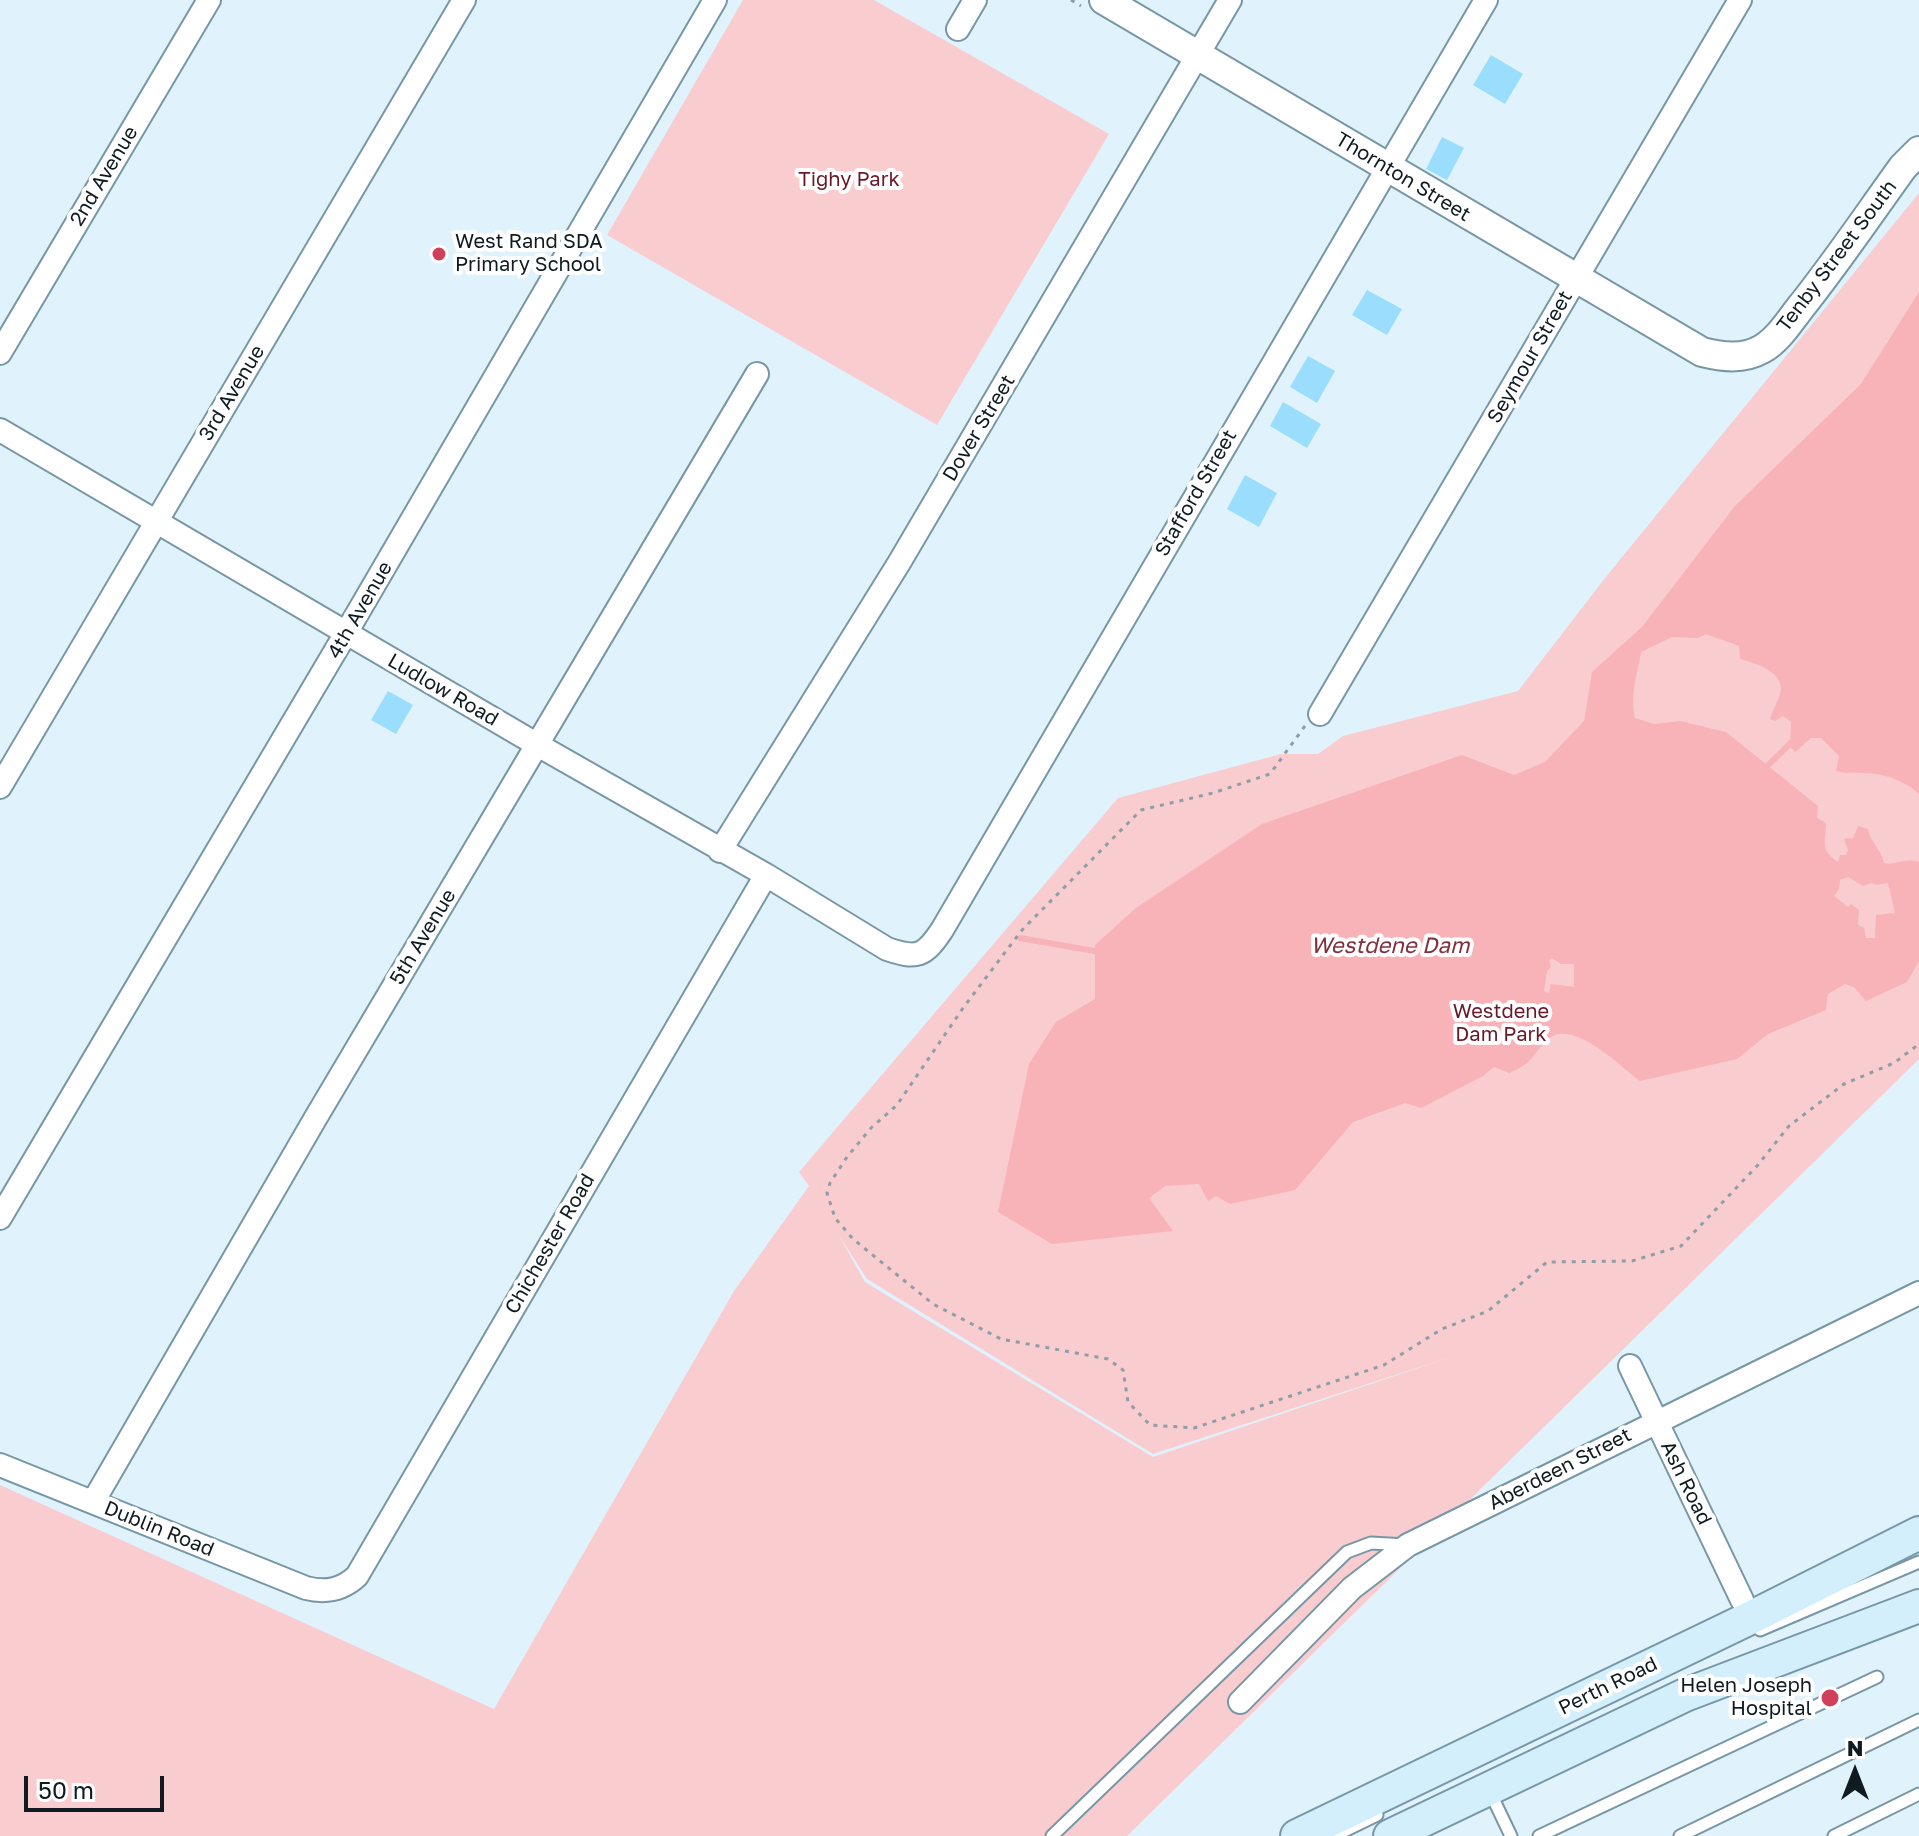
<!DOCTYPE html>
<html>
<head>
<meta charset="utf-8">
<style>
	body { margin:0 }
	#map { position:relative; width:1919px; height:1836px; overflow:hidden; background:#e0f3fd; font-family:"Golos Text",sans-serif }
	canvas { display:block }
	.north { position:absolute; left:1815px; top:1732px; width:80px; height:80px; -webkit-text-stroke:6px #fff; paint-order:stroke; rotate:0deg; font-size:22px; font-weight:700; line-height:32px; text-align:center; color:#0f1b21 }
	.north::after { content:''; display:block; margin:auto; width:28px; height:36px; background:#0f1b21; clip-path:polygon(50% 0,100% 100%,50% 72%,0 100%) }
	.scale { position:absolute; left:24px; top:1776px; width:140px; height:36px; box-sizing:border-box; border:4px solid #0f1b21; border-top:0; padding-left:10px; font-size:24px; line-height:28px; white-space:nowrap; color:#0f1b21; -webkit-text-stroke:6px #fff; paint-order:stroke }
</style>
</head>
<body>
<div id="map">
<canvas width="1919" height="1836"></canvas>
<div class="north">N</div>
<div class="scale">50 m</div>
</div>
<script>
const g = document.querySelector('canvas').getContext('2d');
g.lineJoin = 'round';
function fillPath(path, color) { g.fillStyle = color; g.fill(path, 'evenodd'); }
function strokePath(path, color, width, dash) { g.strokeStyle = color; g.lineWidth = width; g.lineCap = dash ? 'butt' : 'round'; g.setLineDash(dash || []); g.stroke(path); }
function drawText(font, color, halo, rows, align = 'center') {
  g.font = font + ' "Golos Text",sans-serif'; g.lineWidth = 8; g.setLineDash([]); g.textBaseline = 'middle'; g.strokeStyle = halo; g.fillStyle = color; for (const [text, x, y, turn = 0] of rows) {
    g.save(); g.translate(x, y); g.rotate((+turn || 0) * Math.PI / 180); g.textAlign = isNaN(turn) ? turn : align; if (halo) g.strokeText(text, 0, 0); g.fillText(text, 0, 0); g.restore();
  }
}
fillPath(new Path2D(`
	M743,0H874L1109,134L937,425L607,235Z
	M1919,193V1059L1127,1836H0V1485L494,1709L734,1291L809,1186L799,1172L1118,798L1281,754H1318L1343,736L1518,691L1605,578ZM838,1234L867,1279L1153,1454L1460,1354L1153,1457L865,1282Z`), '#f9cccf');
fillPath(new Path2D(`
	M1919,292V794C1904,780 1883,773 1863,773C1853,772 1846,774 1836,771L1839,756L1821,738H1811L1795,752L1790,746L1791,722L1783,716L1775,721L1770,719C1773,709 1781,696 1781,688C1780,670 1754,663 1740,659L1739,646C1728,641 1717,639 1706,634L1698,638L1672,637L1641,652C1637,677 1630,693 1635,718L1654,724L1680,721L1726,732L1818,806L1817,818L1826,823C1826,842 1819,849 1838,862L1840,855H1846L1848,850L1844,839L1853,838L1858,826L1868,829C1870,842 1881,849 1884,863C1897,866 1903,857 1919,862V961L1907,982L1866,1001L1854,987L1845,984L1828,994L1826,1010L1768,1034L1737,1059L1640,1081C1621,1067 1571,1016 1547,1040C1529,1058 1536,1061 1509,1073L1494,1067L1483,1076L1421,1108L1405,1103L1353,1122L1295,1190L1230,1204L1216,1196L1208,1201L1199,1184L1165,1186L1149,1198L1173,1231L1052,1244L998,1212L1029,1064L1056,1022L1095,999V945L1136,908L1262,824L1462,755L1514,775L1545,762L1584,721L1592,672L1642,627L1735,506L1861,384ZM1848,877L1863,886L1871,883L1877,885L1888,883L1895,913L1876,915L1875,938H1866L1864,928L1858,925L1859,910L1851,904L1848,907L1834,896L1839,889L1840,880ZM1552,958L1561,964H1574V987L1551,984L1549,993L1544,991L1547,971L1551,967L1549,960Z`), '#f8b3b8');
strokePath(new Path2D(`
	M1761,772L1796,738
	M1020,938L1100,952`), '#f8b3b8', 6);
fillPath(new Path2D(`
	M1491,55L1523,74L1505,104L1473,85Z
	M1442,137L1464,148L1447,180L1426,169Z
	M1367,290L1402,309L1387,335L1352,315Z
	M1308,356L1335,371L1317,403L1290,387Z
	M1283,402L1321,424L1307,448L1270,426Z
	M1245,475L1277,493L1259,527L1227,509Z
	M388,691L413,705L396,734L371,720Z`), '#9bddfd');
const service = new Path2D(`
	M1760,1630L1919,1562
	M1490,1792L1511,1836
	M1052,1836L1347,1552L1371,1543L1407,1545
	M1334,1836L1377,1815
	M1539,1836L1877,1677
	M1680,1836L1919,1720
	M1834,1836L1919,1794`);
const minor = new Path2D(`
	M958,29L975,0
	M0,353L209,0
	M0,430L536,744L766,875L887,949C917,959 924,957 942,930L1486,0
	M1320,714L1740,0
	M0,787L464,0
	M720,851L899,563L1230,0
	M0,1218L346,633L715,0
	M1630,1366L1742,1600
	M0,1465L306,1588C326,1593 342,1590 357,1576L766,875
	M93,1502L315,1119L757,374
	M1240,1702L1352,1588L1408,1545L1919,1293`);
const tertiary = new Path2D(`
	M1104,0L1702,352C1722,357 1743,360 1762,349C1778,340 1789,322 1800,308C1836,263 1869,214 1903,167L1919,151`);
const secondary = new Path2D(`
	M1297,1836L1750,1618L1919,1533
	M1390,1836L1685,1695L1919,1606`);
strokePath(service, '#7897a6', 15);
strokePath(minor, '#7897a6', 26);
strokePath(tertiary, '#7897a6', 32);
strokePath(secondary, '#7897a6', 36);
strokePath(new Path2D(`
	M1071,0L1081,6
	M1305,726L1270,774L1213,793L1141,810L1022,930L963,1008L897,1105L871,1128L847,1157L830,1183L827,1193L835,1218L853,1239L933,1304L1001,1339L1108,1359L1123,1370L1128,1402L1150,1425L1194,1428L1384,1365L1442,1329L1488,1311L1547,1262L1632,1261L1681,1246L1757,1166L1789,1126L1844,1084L1894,1063L1919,1044`), '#8e9ea7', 3, [4, 6]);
strokePath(service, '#fff', 11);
strokePath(minor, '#fff', 22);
strokePath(tertiary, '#fff', 28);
strokePath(secondary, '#d3effc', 32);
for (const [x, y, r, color] of [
	[439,254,8,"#d0405a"],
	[1830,1698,10,"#d0405a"]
]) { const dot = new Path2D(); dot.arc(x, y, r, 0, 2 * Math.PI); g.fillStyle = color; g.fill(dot); strokePath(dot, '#fff', 3); }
drawText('20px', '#0f1b21', '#fff', [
	["2nd Avenue",104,176,-59],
	["Thornton Street",1403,177,31],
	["Tenby Street South",1837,256,-53],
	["Seymour Street",1530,357,-60],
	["3rd Avenue",232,393,-59],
	["Dover Street",979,428,-59],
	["Stafford Street",1196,493,-60],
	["4th Avenue",360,610,-60],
	["Ludlow Road",443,690,30],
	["5th Avenue",423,937,-59],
	["Chichester Road",550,1244,-60],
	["Aberdeen Street",1560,1469,-27],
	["Ash Road",1686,1483,64],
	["Dublin Road",159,1529,22],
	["Perth Road",1608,1686,-26]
]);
drawText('20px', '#671928', '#fff', [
	["Tighy Park",849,180],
	["Westdene",1501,1012],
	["Dam Park",1501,1035]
]);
drawText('20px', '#0f1b21', '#fff', [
	["West Rand SDA",455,242],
	["Primary School",455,265],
	["Helen Joseph",1812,1686,"right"],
	["Hospital",1812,1709,"right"]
], 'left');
drawText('italic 22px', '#81313d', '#fff', [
	["Westdene Dam",1390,946]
]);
</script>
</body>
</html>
